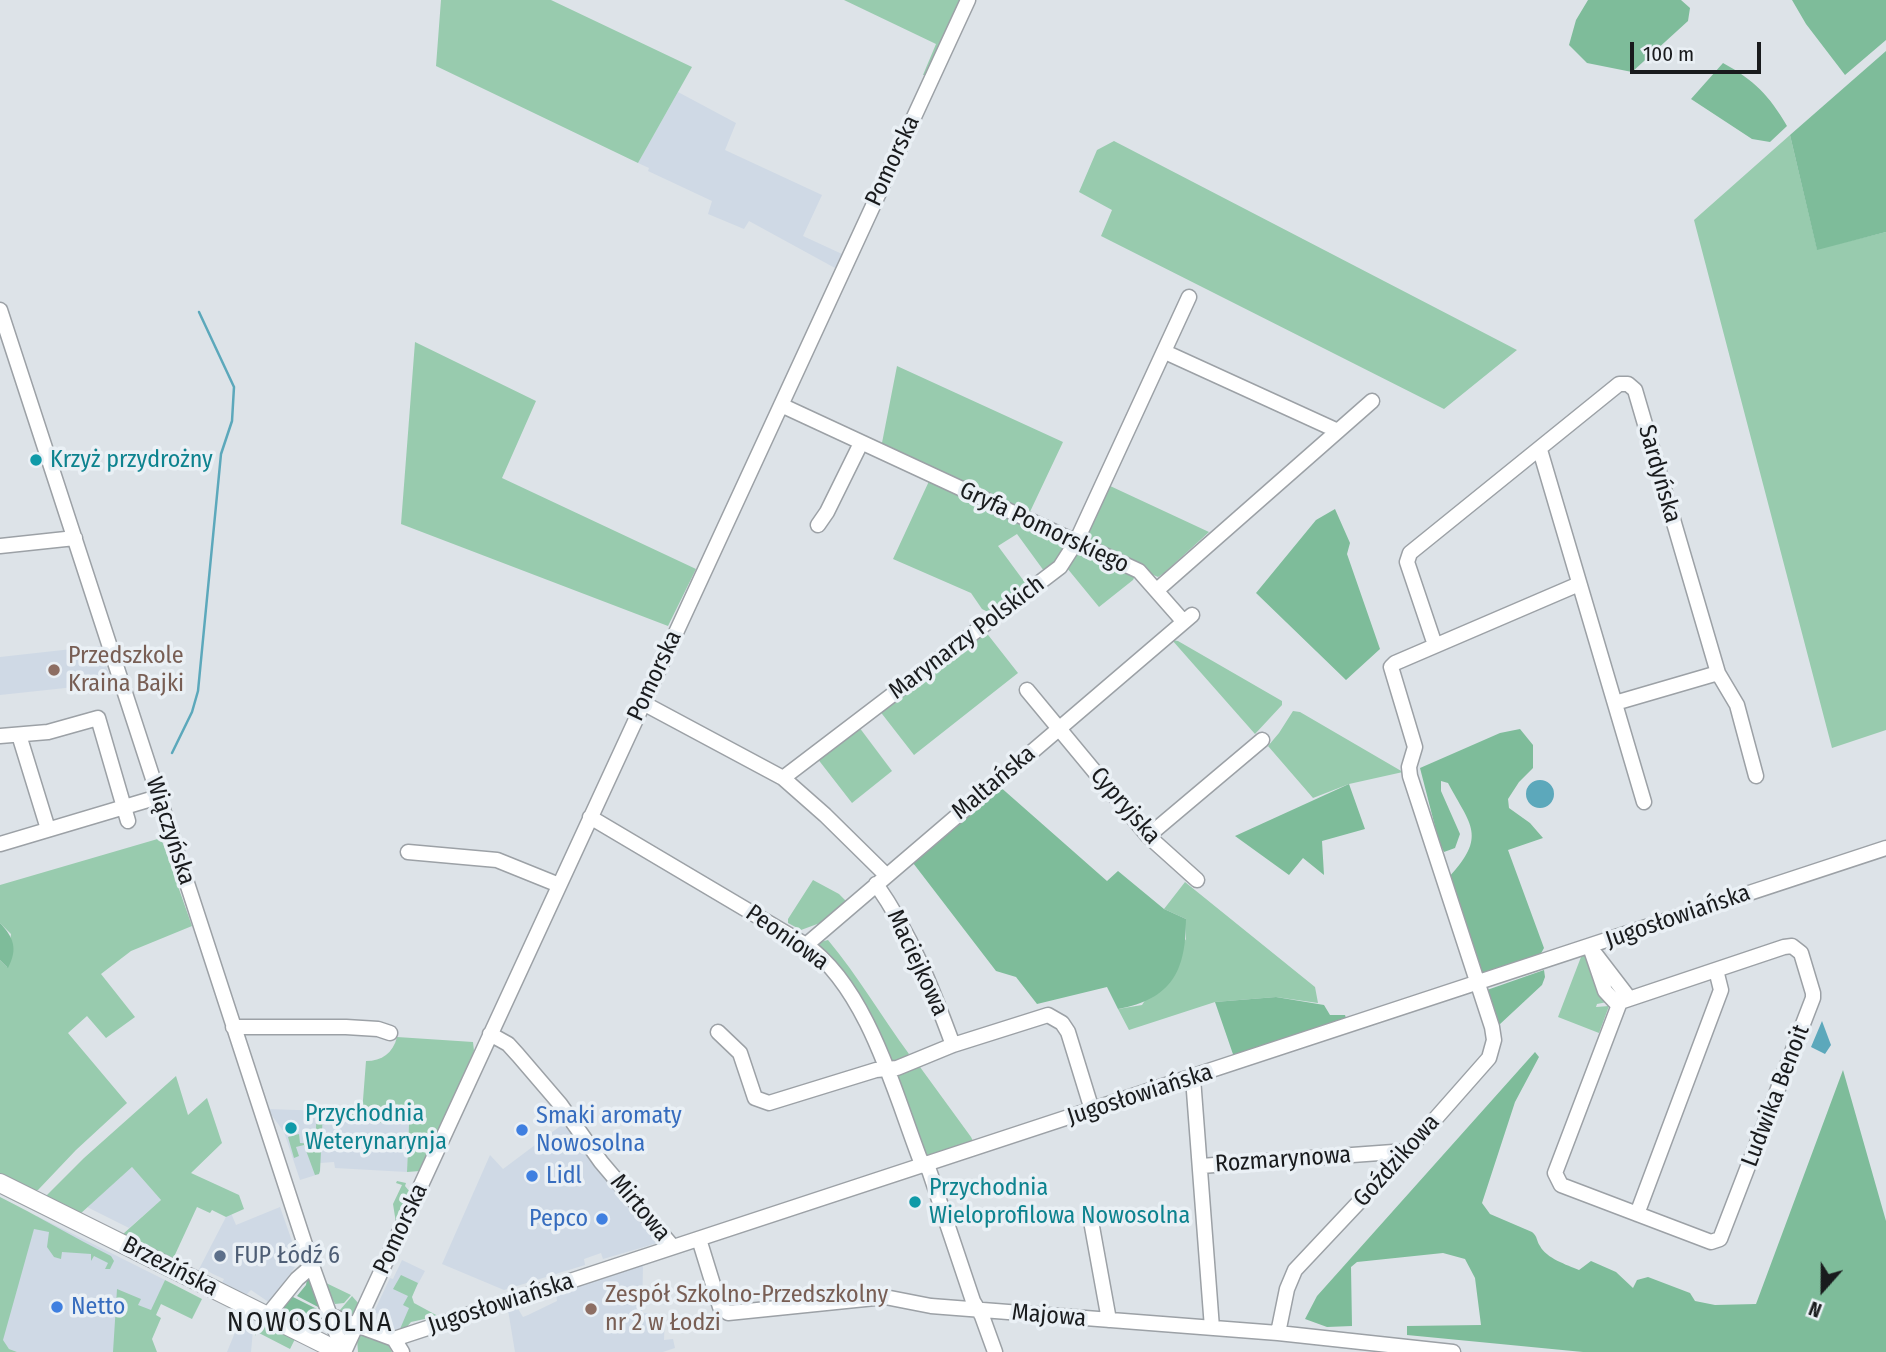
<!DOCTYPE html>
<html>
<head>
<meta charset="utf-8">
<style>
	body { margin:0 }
	#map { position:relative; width:1886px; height:1352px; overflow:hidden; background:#dde3e8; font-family:"Fira Sans Condensed",sans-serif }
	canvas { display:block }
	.north { position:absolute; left:1788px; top:1254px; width:70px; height:70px; -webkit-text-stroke:5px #eaf0f5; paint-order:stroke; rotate:201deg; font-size:19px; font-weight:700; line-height:28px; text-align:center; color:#191b1d }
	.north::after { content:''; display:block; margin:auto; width:24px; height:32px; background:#191b1d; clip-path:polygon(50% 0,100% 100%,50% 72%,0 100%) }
	.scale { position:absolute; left:1630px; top:42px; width:131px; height:32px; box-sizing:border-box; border:4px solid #191b1d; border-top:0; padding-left:9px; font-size:21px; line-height:24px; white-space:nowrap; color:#191b1d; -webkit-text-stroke:5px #eaf0f5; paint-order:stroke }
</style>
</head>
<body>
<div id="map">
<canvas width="1886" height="1352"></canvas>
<div class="north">N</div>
<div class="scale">100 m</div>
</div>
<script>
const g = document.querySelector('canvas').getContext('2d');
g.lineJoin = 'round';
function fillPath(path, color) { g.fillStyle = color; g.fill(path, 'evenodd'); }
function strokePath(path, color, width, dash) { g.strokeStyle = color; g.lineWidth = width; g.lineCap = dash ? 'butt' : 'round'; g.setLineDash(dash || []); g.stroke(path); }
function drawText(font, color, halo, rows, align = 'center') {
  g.font = font + ' "Fira Sans Condensed",sans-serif'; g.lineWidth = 7; g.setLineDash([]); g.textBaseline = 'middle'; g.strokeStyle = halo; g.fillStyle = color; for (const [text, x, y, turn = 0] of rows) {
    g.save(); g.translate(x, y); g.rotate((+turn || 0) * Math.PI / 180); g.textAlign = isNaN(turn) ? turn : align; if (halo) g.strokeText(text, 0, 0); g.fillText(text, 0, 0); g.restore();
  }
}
fillPath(new Path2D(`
	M678,92L736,123L725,150L822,195L803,236L842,254L835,268L749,221L744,229L708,214L712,201L648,171L649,168L638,163Z
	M99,646L112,683L0,695V657Z
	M267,1109L327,1111L328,1120L409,1124L407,1172L335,1168L334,1162L320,1163L319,1174L300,1180L284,1132Z
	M563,1124L661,1242L603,1259L601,1253L584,1259L585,1265L504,1290L442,1264L490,1155L503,1169Z
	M132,1167L161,1200L129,1228L87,1207Z
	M280,1207L299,1261L270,1303L251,1290L246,1295L222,1283L224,1279L213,1274L206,1270L204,1274L198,1271L227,1215L231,1213L236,1225Z
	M37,1216L165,1280L145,1328L153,1352H17L9,1349L2,1340Z
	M402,1260L425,1271L411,1297L405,1329L395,1330L382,1323L383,1316L374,1312L390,1278L393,1279Z
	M643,1265L642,1313L665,1315L664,1340L673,1339L675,1348L663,1352H515L508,1310L517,1307L523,1317L528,1315L557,1301L556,1294Z
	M243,1313L254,1319L251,1352H227Z`), '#cfd9e5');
fillPath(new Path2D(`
	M441,0H551L692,67L638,163L436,66Z
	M844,0H962L927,75H923L936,44Z
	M1790,135L1817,249L1886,232V730L1832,748L1694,220Z
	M1114,141L1517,350L1444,409L1101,236L1112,210L1079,192L1097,150Z
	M415,342L536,401L502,478L696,569L668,626L401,524Z
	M897,366L1063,442L1028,516L881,448Z
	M930,479L1066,543L1061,556L1044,571L1017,534L998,546L1026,584L988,612L982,609L971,593L893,559Z
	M1108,485L1209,532L1164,573L1158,577L1151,574L1087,542L1086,535Z
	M1081,550L1135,576L1133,580L1099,607L1067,568L1076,551Z
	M985,631L1018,673L914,755L879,710Z
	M1172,640L1178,641L1282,701V705L1255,734Z
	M1293,711L1300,712L1403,772L1349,784L1313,798L1268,746L1279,733Z
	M859,727L892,771L852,803L817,758Z
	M161,838L192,926L131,951L101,974L135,1017L106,1038L87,1016L68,1033L127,1103L76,1150L38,1190L32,1191L0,1175V960L7,967L11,934L0,923V885Z
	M813,880L839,894L846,901L850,898L820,923L801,930L788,923V919Z
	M1185,882L1315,987L1318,1003L1276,997L1215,1002L1129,1030L1118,1009L1142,1005L1186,939V919L1164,909Z
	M828,940C858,976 882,1017 909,1054L896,1063H891L819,946L820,942Z
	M1587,954L1607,1002L1597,1004L1596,1007L1609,1006L1599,1033L1558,1017L1581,957Z
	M397,1037L473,1042L474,1051L420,1171L407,1172L409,1124L327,1120V1111L362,1113L366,1061C382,1061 393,1053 397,1037Z
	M920,1067L971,1137L974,1143L925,1159L895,1076Z
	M176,1076L188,1115L207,1098L222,1143L191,1173L239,1195L244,1209L226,1217L212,1210L210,1213L197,1207L173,1259L123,1234L161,1200L132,1167L80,1214L45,1197L84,1158Z
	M317,1111H323L320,1171L319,1174L315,1175L304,1145L296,1147L299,1156L294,1158L288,1137L299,1134L300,1143L315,1144Z
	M397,1181L406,1183L405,1186L410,1192L396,1223L393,1204L402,1185L396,1183Z
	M0,1197C38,1216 73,1237 111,1256L114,1261L110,1269H105L108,1263L94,1256L91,1261V1254L62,1252L61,1259L54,1257L47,1247L49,1232L34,1229L3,1340L9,1349L17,1352H0Z
	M401,1275L418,1283L412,1297L414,1303L438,1316L411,1322L405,1329H400L409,1308L403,1305L408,1296L393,1289Z
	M165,1280L202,1299L192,1319L161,1304L156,1315L161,1318L152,1339L157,1352H113L117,1289L141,1299L138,1305L151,1310Z
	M324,1282L351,1295L344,1303L335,1304Z
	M352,1296L359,1304L355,1313L350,1315L340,1310Z
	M257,1320L295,1339L290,1349L257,1332L255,1336Z
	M360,1333L387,1343L392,1352H358L357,1339Z`), '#98cbae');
fillPath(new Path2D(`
	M1588,0H1681L1690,8L1688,21L1632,72L1587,63L1569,45L1576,20Z
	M1792,0H1886V40L1845,75L1806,24Z
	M1886,51V232L1817,250L1790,135Z
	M1723,63C1754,80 1769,95 1787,126L1770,142L1752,139L1691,99Z
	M1335,509L1350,543L1347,554L1380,649L1346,680L1256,593L1316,520Z
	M1520,729L1533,745V768L1519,782L1508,799L1509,808L1530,823L1543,838L1508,850L1544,948L1539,957L1529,962L1478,975L1449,877C1487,836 1471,826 1448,783L1441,781V791L1460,834L1455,848L1444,852L1439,842L1420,768L1500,733Z
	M1349,784L1365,829L1322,841L1324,875L1303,858L1289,875L1235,836Z
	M998,785L1107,881L1118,871L1164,909L1186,919C1186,971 1172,999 1118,1009L1107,987L1037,1004L1016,977L996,971L910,859Z
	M0,923C14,938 18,949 8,968L0,960Z
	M1544,970L1545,977L1542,985L1499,1025L1487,990Z
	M1276,997L1324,1005L1330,1015H1345L1347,1021L1235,1060L1215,1002Z
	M1535,1052L1539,1057L1515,1102L1482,1203L1490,1214L1532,1232C1538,1237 1536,1240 1540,1246C1546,1258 1567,1265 1579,1270L1591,1261L1616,1272L1633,1288L1637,1280L1648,1277L1690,1293L1695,1301L1715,1305L1756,1304L1843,1070L1886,1221V1352H1583L1407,1335V1326L1481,1325L1475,1278L1465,1259L1443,1253L1357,1262L1351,1267L1352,1326L1327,1327L1305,1319L1317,1296Z
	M307,1279H310L320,1308L297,1296L306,1285Z
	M291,1296L319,1310L320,1311L308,1323L297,1319V1315L285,1312L283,1305Z`), '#7ebc9a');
fillPath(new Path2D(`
	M1526 794a14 14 0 1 1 28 0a14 14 0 1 1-28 0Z
	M1822,1021L1831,1045L1825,1054L1811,1047Z`), '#5ca8bb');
strokePath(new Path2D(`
	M172,753L192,712L198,691L221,454L232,421L234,387L199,312`), '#5ca8bb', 2.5);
const minor = new Path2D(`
	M0,310L310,1260L343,1352
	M1165,352L1338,431
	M781,405L1139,571L1183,621
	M1540,450L1644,802
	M818,525L827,512L861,443
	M0,546L75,538
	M1157,590L1372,401
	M1435,645L1407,562L1410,553L1619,384H1628L1635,390L1718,673L1737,705L1756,776
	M1027,690L1148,836L1197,880
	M643,703L783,778L825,815L886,875
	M1615,703L1718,673
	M19,735L48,829
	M0,736L48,732L98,718L128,821
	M783,778L1060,567L1076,542L1189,297
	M590,817L806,945C867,988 894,1091 920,1159L929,1170L973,1301L982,1316L995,1352
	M1148,836L1262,740
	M0,844L158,797
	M408,852L497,860L559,885
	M876,884C911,934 932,988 953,1045
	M806,945L1192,615
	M1792,946L1801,953L1813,993V998L1720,1239L1711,1242L1561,1185L1555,1173L1620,1002L1784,947Z
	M1590,947L1605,991L1618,1005
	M1596,955L1629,998
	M233,1027H346L378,1029L390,1033
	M718,1032L740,1053L755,1098L769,1103L876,1070L897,1068L953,1045L1048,1015L1062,1023L1068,1032L1092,1110
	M490,1034L508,1044L518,1055L560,1104L601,1162L673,1247
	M1193,1078L1212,1328
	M1201,1166L1407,1151
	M1637,1214L1721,990L1716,970
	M1091,1221L1109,1320
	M699,1239L720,1307L728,1313L885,1297L931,1306L1278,1333L1453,1352
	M329,1315L394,1339L402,1352
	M267,1316L297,1279L312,1266
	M1278,1333L1287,1289L1295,1270L1407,1151L1489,1058L1494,1040L1492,1027L1410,776L1409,767L1415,747L1391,667L1395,663L1579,584
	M394,1339L1886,848
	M344,1352L968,0`);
const major = new Path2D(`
	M0,1183L340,1352`);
strokePath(minor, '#9ca1a6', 17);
strokePath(major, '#9ca1a6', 20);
strokePath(minor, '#fff', 14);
strokePath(major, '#fff', 18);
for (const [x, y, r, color] of [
	[36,460,7,"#0f9aa8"],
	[54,670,7,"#8d6e63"],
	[291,1128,7,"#0f9aa8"],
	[522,1130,7,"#3f7fe0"],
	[532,1176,7,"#3f7fe0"],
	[915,1202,7,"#0f9aa8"],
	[602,1219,7,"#3f7fe0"],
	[220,1256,7,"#5c6f8a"],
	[57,1307,7,"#3f7fe0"],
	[591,1309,7,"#8d6e63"]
]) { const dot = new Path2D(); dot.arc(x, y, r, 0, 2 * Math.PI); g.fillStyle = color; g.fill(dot); strokePath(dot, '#eaf0f5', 2.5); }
drawText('24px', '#191b1d', '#eaf0f5', [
	["Pomorska",893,161,-65],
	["Sardyńska",1659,474,74],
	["Gryfa Pomorskiego",1044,528,25],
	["Marynarzy Polskich",967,638,-37],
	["Pomorska",655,676,-65],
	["Maltańska",994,783,-40],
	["Cypryjska",1125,806,49],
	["Wiączyńska",170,831,72],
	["Jugosłowiańska",1678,917,-19],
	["Peoniowa",787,938,35],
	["Maciejkowa",917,963,65],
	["Jugosłowiańska",1140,1095,-18],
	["Ludwika Benoit",1776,1096,-69],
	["Rozmarynowa",1283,1160,-4],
	["Goździkowa",1397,1161,-48],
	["Mirtowa",640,1208,50],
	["Pomorska",401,1229,-65],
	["Brzezińska",170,1267,27],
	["Jugosłowiańska",501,1304,-18],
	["Majowa",1049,1316,5]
]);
drawText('24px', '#0d838f', '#eaf0f5', [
	["Krzyż przydrożny",50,460],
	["Przychodnia",305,1114],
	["Weterynarynja",305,1142],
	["Przychodnia",929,1188],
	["Wieloprofilowa Nowosolna",929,1216]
], 'left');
drawText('24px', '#785e54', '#eaf0f5', [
	["Przedszkole",68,656],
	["Kraina Bajki",68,684],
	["Zespół Szkolno-Przedszkolny",605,1295],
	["nr 2 w Łodzi",605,1323]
], 'left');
drawText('24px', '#366cbe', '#eaf0f5', [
	["Smaki aromaty",536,1116],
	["Nowosolna",536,1144],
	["Lidl",546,1176],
	["Pepco",588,1219,"right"],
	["Netto",71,1307]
], 'left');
drawText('24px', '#4e5e75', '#eaf0f5', [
	["FUP Łódź 6",234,1256]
], 'left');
g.letterSpacing = '2px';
drawText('28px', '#191b1d', '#eaf0f5', [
	["NOWOSOLNA",310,1323]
]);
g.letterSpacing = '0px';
</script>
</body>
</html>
